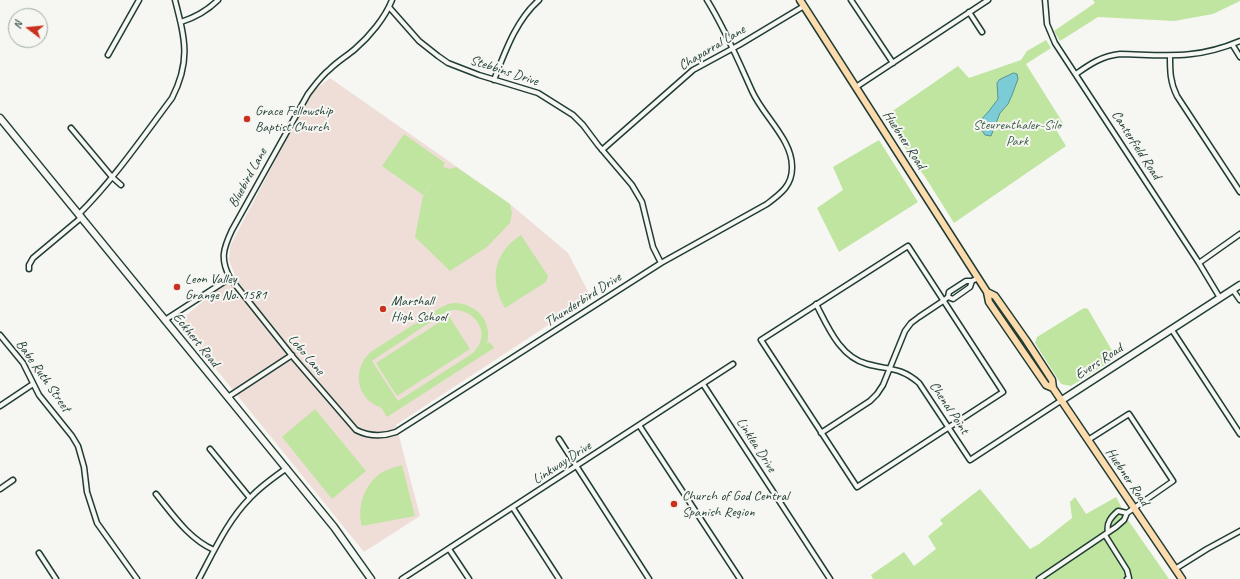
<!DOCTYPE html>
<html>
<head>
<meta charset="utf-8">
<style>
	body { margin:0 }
	#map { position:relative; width:1240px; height:579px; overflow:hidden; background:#f6f6f2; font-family:Caveat,sans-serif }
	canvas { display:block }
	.north { position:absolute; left:8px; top:8px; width:40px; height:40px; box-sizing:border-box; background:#f6f6f2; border:1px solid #a0aca6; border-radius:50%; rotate:286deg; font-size:11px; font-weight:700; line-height:16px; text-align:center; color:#1f3d34 }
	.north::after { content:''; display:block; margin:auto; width:14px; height:18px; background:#c8321e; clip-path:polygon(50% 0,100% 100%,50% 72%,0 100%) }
</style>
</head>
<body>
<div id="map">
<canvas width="1240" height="579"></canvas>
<div class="north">N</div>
</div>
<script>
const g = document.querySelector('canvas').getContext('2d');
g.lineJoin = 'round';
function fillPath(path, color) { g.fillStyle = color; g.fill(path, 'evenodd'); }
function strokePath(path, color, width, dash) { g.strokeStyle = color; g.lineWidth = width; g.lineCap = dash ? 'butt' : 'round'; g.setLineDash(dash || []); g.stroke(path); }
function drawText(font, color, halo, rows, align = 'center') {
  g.font = font + ' Caveat,sans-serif'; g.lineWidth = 4; g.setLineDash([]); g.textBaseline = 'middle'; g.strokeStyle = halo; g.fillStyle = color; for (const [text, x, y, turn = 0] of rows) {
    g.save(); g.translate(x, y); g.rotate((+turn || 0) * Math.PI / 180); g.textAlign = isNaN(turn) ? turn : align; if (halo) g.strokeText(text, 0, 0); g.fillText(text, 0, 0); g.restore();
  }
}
fillPath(new Path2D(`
	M330,78L510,204L568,253L591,297L396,425L420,516L364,552L178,322L235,275L229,261L230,246L311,93Z`), '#efded8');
fillPath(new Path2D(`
	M1093,0H1240V1L1213,14L1174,21L1098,17L1060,41L1054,31L1095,3Z
	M1046,40L1051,48L1026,64L1063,123L1055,128L1066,146L954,223L929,183L884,117L958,66L969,78L1021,60L1027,51Z
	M404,134L445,163L443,167L451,169L456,167L510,204L512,213L510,223L487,247L450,271L415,237L423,196L432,182L423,195L382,166Z
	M879,140L918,202L839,252L817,208L843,190L833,167Z
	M521,235L548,276L546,282L505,308C489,281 493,253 521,235Z
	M454,303C476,303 493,321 487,344L490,342L494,348L387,417C385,414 383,409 380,407C375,405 371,403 367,399C354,384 357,363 372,351L438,309L448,304ZM452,310C479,309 493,339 470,355L398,401L372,361L444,313Z
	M1084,308L1088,309L1114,354V359L1071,386L1061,384L1035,343L1037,337Z
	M449,316L470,349L397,396L376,363Z
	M315,409L366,471L332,499L282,437Z
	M402,465L415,516L362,526C357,509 363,489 376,477C383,470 393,468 402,465Z
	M980,489L1030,549L1039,544L1072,518L1070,502L1075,497L1086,514L1116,497L1128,520L1169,579H873L871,575L904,552L914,566L936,549L928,536L943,524L940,520Z`), '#c0e5a0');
const water = new Path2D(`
	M1014,73L1017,74L1018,79L1012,95L1008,104L1000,113L991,136L985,135L981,129L980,121L989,111L998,99L997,83L999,80Z`);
fillPath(water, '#7cccd5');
strokePath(water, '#579395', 1);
const minor = new Path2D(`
	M392,0C385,18 369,37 355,49C347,56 338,61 330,69C321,76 315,85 308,94L232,230C223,249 220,259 230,278L293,357L356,430C370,437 382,437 396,432L661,263L767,204C780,194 792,186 792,168C793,140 763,116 752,91C738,60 725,29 707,0
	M851,0L893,63
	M1045,0L1047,24L1055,43L1199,263L1220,298
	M389,7L419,41L438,56L448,63L479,75L538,93L573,115L583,125L598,145L632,185L642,202L653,247L661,263
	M969,12L982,32
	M181,22C196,17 207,11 218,0
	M1232,44L1240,57
	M108,55L139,0
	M1170,56C1170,71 1170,82 1177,96L1240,192
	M1076,74C1090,64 1102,56 1120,54C1166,55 1195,60 1240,41
	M494,80C505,52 516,20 539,0
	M856,87L988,0
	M71,128L112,177L121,185
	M602,150L693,70L739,45L804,6
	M79,214C114,179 142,138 172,98C191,61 185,39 175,0
	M908,246L1003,392L857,487L761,340Z
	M1199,263L1240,234
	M29,269V265L33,258L82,217
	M1233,290L1240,300
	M948,297L949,292L966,281H972L978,278
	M816,304C828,327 840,357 867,364C889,370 901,367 919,383L970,460L1062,400
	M165,320L230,278
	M1172,330L1240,434
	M0,335L23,363L39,395L72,436L78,446L84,467L87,492L97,523L137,579
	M703,384L830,579
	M228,397L292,355
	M0,406L33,384
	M639,425L740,579
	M821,433L870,401L877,394L883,385L905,331L911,323L919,317L943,301L948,297L953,299L970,287L972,281
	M559,439L649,579
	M210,449L250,498
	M0,489L13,480
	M156,494C173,515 189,539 214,550
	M513,508L559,579
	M1108,532C1106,523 1111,517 1118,511L1127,513
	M1105,535L1127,570L1129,578L1127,579
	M449,549L469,579
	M39,553L56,579
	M1175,569L1207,549L1240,531
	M199,579C214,551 228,520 250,498C261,486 274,477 287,468
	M402,579L733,364
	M1039,579L1116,527L1124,520L1127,513L1173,481L1129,414L1088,440`);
const secondary = new Path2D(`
	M0,118L334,527L371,579
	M1062,400L1240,285`);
const primary = new Path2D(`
	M800,0L978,278L987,292L989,302L1046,385L1053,388
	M987,292L995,296L1026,340L1052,380L1053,388L1182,579`);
strokePath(minor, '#1f3d34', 7);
strokePath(secondary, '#1f3d34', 9);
strokePath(primary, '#1f3d34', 9);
strokePath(minor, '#f6f6f2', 4);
strokePath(secondary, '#f6f6f2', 6);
strokePath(primary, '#fedbac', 6);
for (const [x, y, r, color] of [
	[247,119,4,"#c8321e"],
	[177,287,4,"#c8321e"],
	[383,309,4,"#c8321e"],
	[674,504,4,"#c8321e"]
]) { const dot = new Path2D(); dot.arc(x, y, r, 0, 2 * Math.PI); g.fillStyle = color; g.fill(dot); strokePath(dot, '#f6f6f2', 1.5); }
drawText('14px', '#1f3d34', '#f6f6f2', [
	["Chaparral Lane",712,48,-31],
	["Stebbins Drive",504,71,18],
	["Huebner Road",904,140,57],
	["Canterfield Road",1136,145,57],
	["Bluebird Lane",248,178,-61],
	["Thunderbird Drive",583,300,-33],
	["Eckhert Road",196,340,51],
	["Lobo Lane",306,355,50],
	["Evers Road",1099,362,-33],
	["Babe Ruth Street",43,376,55],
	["Chenal Point",949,408,56],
	["Linklea Drive",756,445,57],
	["Linkway Drive",562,463,-33],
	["Huebner Road",1127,477,56]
]);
drawText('14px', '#1f3d34', '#f6f6f2', [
	["Grace Fellowship",255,111],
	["Baptist Church",255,127],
	["Leon Valley",185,279],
	["Grange No. 1581",185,295],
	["Marshall",391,301],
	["High School",391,317],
	["Church of God Central",682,496],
	["Spanish Region",682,512]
], 'left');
drawText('14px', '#3f5f4a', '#f6f6f2', [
	["Steurenthaler-Silo",1017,125],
	["Park",1017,141]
]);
</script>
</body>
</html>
